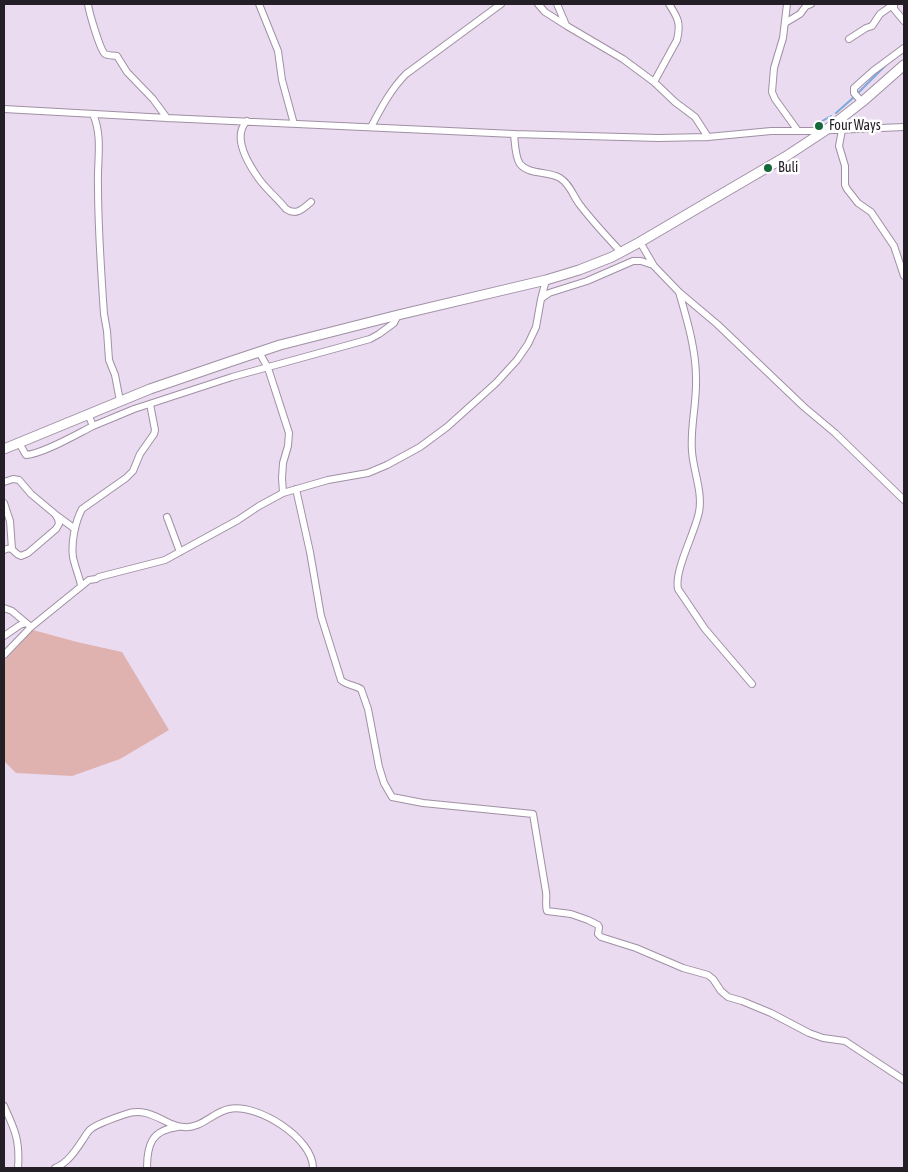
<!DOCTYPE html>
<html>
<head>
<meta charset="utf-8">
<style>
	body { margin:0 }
	#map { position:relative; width:908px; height:1172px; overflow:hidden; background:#ebdbf1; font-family:"Asap Condensed",sans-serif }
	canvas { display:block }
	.frame { position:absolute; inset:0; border:5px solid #241e26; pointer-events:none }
</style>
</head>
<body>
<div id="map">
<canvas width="908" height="1172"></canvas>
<div class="frame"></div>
</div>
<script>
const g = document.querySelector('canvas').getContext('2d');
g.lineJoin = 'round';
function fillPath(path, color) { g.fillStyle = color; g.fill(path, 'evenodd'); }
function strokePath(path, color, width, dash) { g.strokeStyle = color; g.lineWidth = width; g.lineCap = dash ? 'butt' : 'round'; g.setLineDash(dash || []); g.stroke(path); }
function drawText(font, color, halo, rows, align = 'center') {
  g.font = font + ' "Asap Condensed",sans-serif'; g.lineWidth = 5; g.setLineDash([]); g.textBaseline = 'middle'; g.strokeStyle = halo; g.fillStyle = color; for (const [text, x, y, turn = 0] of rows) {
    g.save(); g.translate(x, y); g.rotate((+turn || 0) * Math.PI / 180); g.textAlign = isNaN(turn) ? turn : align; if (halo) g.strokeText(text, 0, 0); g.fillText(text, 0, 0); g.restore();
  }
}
fillPath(new Path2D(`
	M33,630L77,642L122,652L169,730L120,759L72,776L16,773L4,761V661Z`), '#dfb2b0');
strokePath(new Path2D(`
	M858,93L886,65
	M836,113L854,97
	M815,125L831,116`), '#7ca9da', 2);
const minor = new Path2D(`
	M88,4C89,12 100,50 105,54C108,56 113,55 117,56L127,72L153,99L167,118
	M259,4L278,51L282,80L294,124
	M538,4L545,12L567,26L623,59L654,82L675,102L695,117L708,137
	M557,4L566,25
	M787,4L783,38L774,68L772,92L775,99L798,131
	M894,4V9L904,21
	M785,23L800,14L806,6L811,4
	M849,39L866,28L872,26L880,14L894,4
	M654,82L677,40C681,23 678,18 669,4
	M862,102L854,93V88L873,71L904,48
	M4,109L167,118L514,134L658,138L708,137L771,131H811L904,127
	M93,114C103,137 97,161 98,186C98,229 101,271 104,314L107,331L109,360L115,375L120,401
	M247,121C231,137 249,165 259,179C267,190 278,199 286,209C296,216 303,209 311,202
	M371,127C381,108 391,89 406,74L501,4
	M842,130L839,146L845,166V185L847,189L858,203L871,212L894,246L904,276
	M514,134C515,143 515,157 520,164C529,175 548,171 560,178C570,184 573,196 580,205C593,222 607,237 621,252
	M640,242L654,266L679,292L717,324L804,407L835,433L904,500
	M679,292C687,320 696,349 696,378C697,403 690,427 692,451C693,470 703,492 699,512C695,533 674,570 678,589L705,629L752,684
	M542,298L549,293L587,281L633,261H641L653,265
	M259,352L268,368L289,433L288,446L283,463L282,478L283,493
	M93,426L134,409L232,377L370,339L379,334L394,323L398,315
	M19,443L26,455C43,454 77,434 93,426L88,414
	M4,482L13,479L19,480L31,494L55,514L58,519L59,524L56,529L28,553L21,556C12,553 14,545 4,550
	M296,489L310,552L321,616L341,680C346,685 354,685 361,689L368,709L379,767L384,783L392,797L423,803L533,814L546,892C547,898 545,906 547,911L571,914L588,920L598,925L599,927L598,934L601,937L636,948L683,968L708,975L713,979L721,991L728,997L742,1001L771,1013L809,1033L823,1038L845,1041L904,1080
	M4,503L10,521L12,549
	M56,515L75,529
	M167,517L180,552
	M81,585C79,576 75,567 73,557C71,543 75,522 82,509L126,478L133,471L140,454L154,434L155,430L150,404
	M4,608L12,611L31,627
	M4,636L20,625L26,623
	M4,655L31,627L89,580L96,579L99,577L165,560L238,520L259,506L283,493L328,480L368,473L387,465L420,447L447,427L496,383L517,360L528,344L536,327L541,299L546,280
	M4,1106C15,1130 20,1140 18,1168
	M55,1168C68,1163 76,1150 84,1138C86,1135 88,1131 91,1129C97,1124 117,1117 126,1114C141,1108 155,1116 169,1123C174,1125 178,1127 184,1127C201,1129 213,1112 229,1109C257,1103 313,1138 313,1168
	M147,1168C147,1144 152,1130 178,1127`);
const major = new Path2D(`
	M4,449L150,389L232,361L280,345L398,315L546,280L579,270L612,257L640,242L703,205L785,157L826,130L862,102L904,65`);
strokePath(minor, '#9f90a4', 8);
strokePath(major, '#9f90a4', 11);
strokePath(minor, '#fff', 6);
strokePath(major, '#fff', 9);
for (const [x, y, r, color] of [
	[819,126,5,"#146839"],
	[768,168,5,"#146839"]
]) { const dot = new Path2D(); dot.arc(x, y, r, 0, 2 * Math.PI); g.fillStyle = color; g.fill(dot); strokePath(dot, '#fff', 2); }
drawText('14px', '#241e26', '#fff', [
	["Four Ways",829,126],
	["Buli",778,168]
], 'left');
</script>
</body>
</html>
